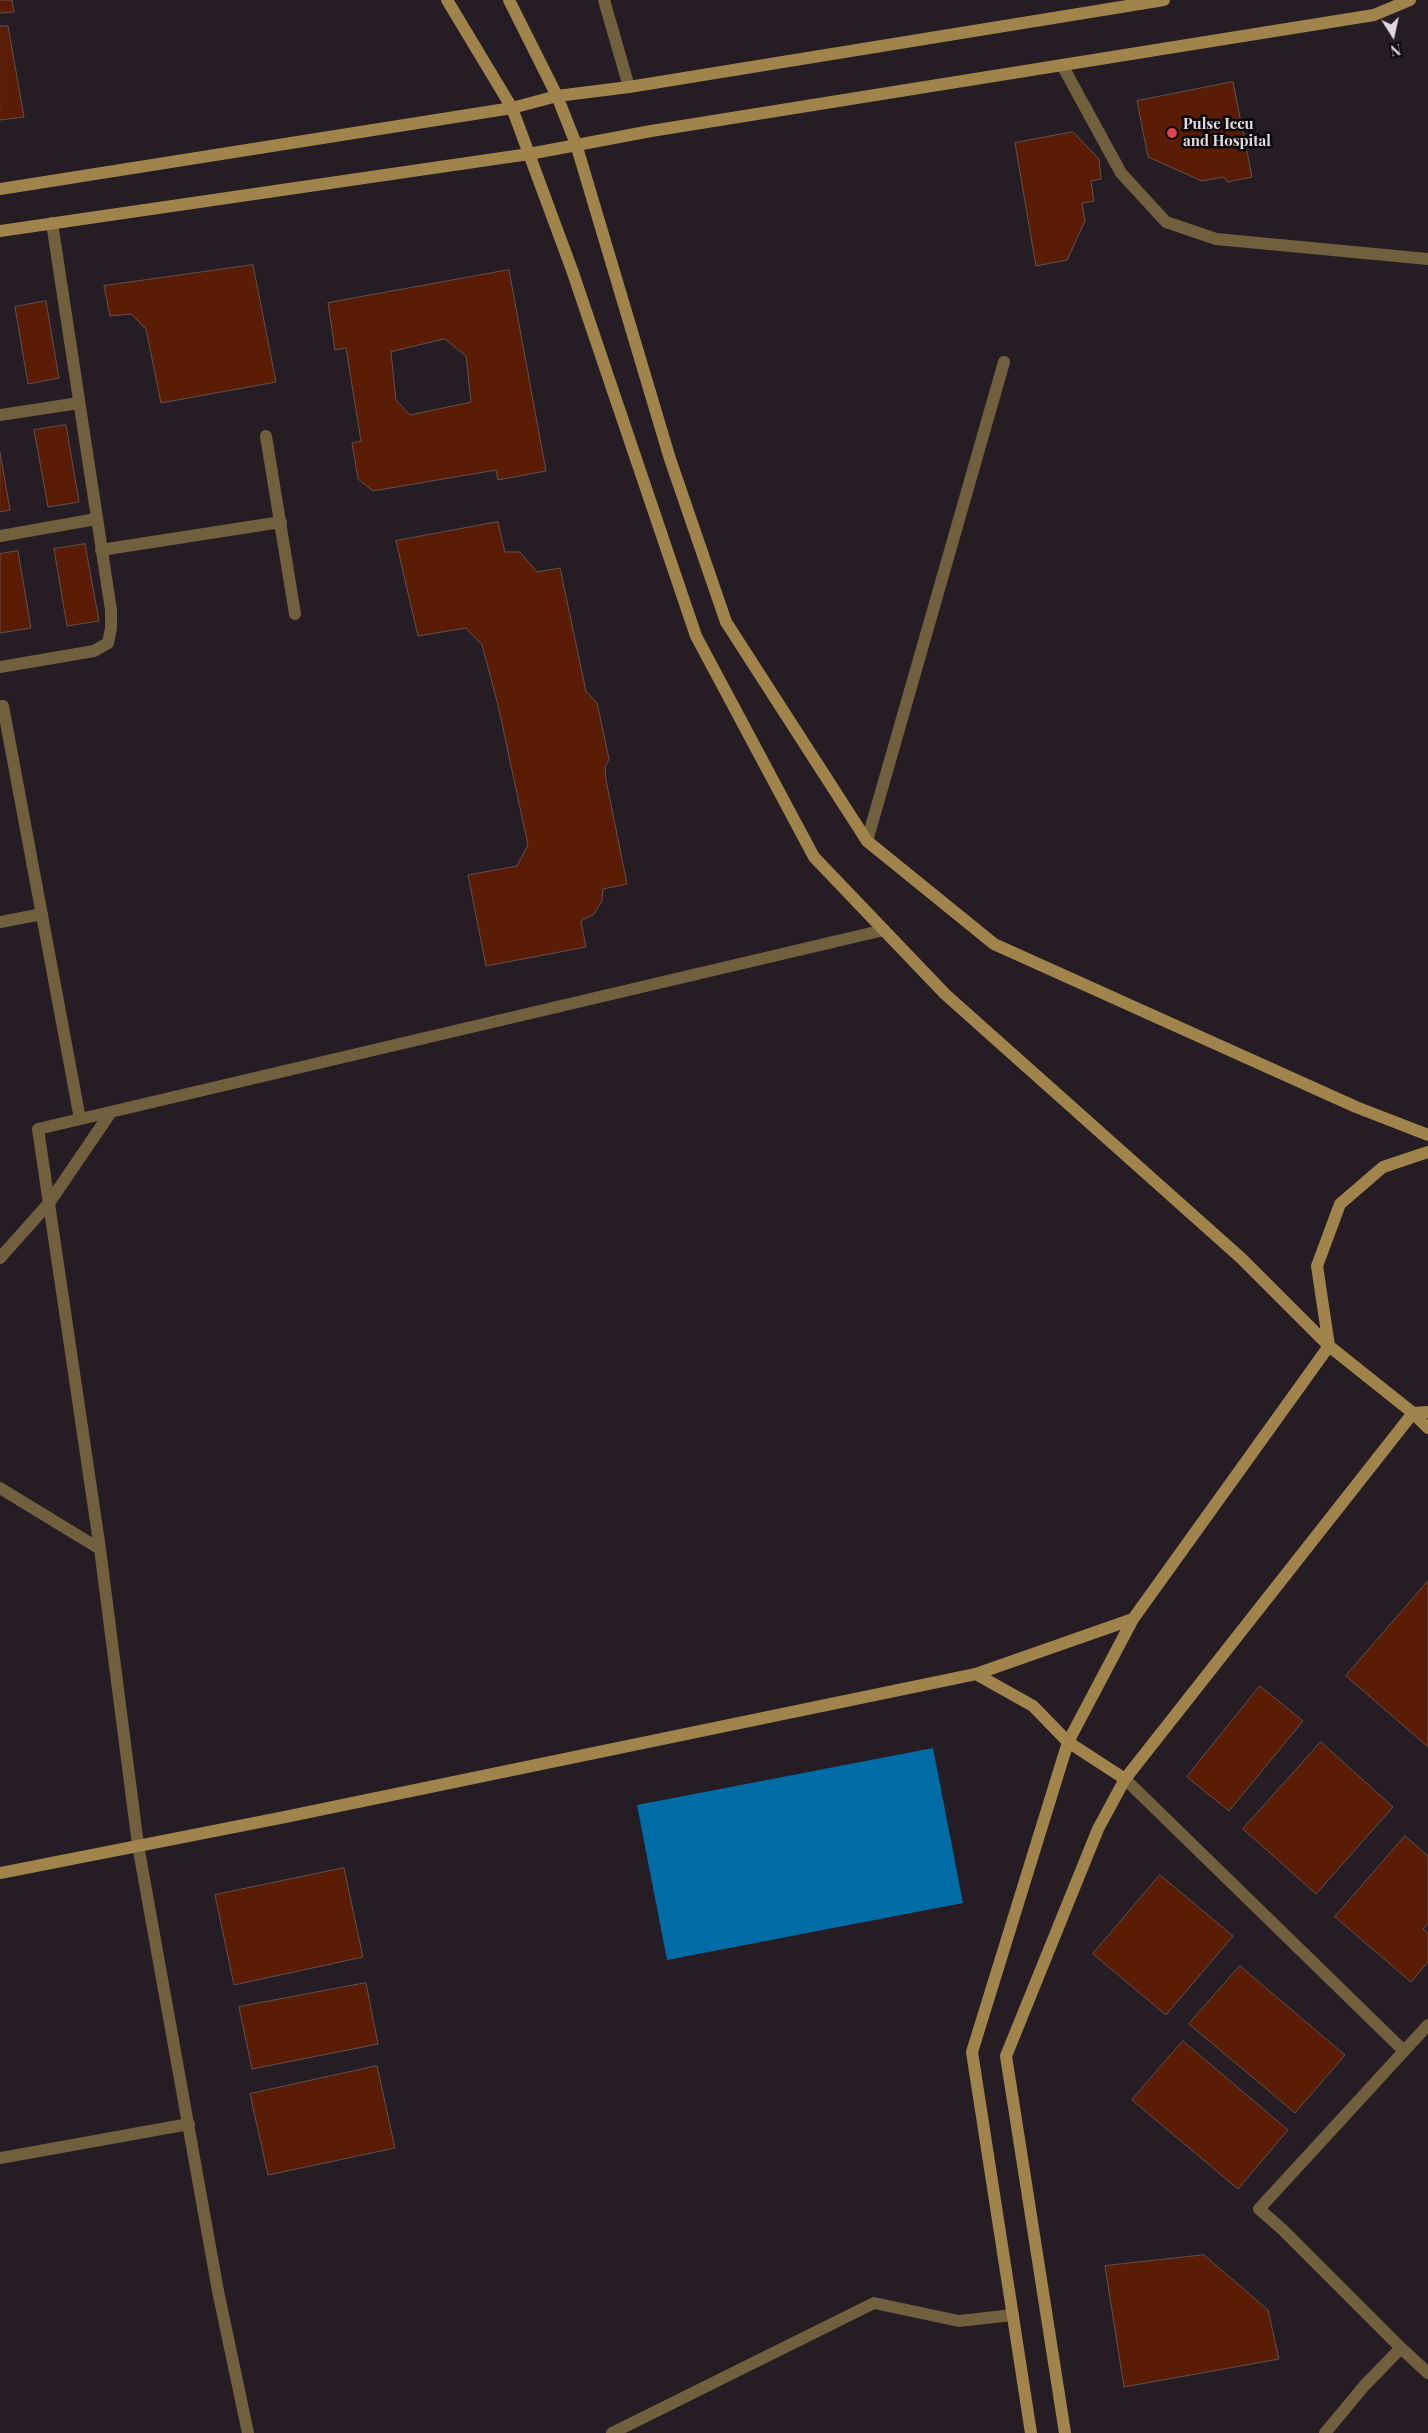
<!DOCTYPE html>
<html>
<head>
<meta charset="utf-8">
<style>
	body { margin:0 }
	#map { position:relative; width:1428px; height:2433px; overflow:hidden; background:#251c24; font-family:"Playfair Display",serif }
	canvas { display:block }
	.north { position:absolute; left:1368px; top:10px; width:50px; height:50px; -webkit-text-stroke:4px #0b080b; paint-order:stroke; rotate:170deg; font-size:14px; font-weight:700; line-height:20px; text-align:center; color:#e1dae0 }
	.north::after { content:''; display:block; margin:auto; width:18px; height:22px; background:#e1dae0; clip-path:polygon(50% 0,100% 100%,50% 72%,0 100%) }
</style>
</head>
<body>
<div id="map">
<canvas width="1428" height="2433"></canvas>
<div class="north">N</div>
</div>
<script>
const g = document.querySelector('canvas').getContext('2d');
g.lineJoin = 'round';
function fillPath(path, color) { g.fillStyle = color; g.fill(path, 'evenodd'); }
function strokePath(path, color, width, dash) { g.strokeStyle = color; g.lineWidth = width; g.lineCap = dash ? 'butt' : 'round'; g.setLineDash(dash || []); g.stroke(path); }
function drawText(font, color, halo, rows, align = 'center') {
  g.font = font + ' "Playfair Display",serif'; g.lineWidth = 5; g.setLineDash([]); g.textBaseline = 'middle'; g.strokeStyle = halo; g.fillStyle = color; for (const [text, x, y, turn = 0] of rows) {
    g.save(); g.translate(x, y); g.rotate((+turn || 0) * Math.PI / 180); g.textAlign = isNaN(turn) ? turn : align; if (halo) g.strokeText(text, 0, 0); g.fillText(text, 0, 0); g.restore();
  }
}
fillPath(new Path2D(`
	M933,1748L963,1903L667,1960L637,1805Z`), '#006ca5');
const building = new Path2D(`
	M0,0H12L14,12L0,13Z
	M0,26H8L24,117L0,120Z
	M1233,82L1252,177L1227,182L1224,177L1202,181L1148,157L1137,101Z
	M1073,132L1099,159L1101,179L1091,181L1094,201L1082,203L1085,221L1067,260L1036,266L1015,143Z
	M253,265L276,382L161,403L146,329L131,314L110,316L104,286Z
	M509,270L546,471L498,480L496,470L373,491L358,479L352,443L361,441L346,348L335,350L328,303ZM445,339L466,356L471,402L410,415L396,400L391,352Z
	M46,301L59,378L28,384L15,307Z
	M66,425L79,502L48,507L34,430Z
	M0,452L10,510L0,512Z
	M498,522L505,552H520L537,572L560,568L586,691L597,703L609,759L605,767L606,780L627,884L603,889L602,901L594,914L581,921L586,947L486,966L468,875L517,866L528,845L498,705L482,645L466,628L418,636L396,541Z
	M85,544L99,621L67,626L54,549Z
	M18,551L31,628L0,633V554Z
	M1428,1581V1747L1346,1676Z
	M1260,1686L1303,1721L1229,1811L1187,1777Z
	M1321,1742L1393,1807L1316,1894L1243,1829Z
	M1405,1836L1428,1856V1924L1423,1929L1428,1933V1962L1411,1982L1335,1917Z
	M344,1868L363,1957L234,1985L215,1895Z
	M1160,1875L1233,1936L1166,2015L1093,1954Z
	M1240,1966L1345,2055L1295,2113L1189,2024Z
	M366,1983L378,2044L252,2069L239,2007Z
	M1183,2041L1288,2130L1238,2189L1132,2100Z
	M377,2066L395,2148L268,2175L250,2094Z
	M1204,2255L1268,2310L1279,2359L1124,2387L1105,2266Z`);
fillPath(building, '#5a1c04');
strokePath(building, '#61534e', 1);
strokePath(new Path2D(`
	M604,0L629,87
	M1062,65L1121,173L1166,222L1216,239L1428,259
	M0,415L79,403
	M266,436L295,614
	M0,536L96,519
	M101,550L281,522
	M0,667L94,651L108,643L111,628V610L52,223
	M3,706L80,1119
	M867,841L1004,362
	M0,922L42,914
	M0,1258L49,1203L111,1112
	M0,1488L100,1549L138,1845L218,2291L248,2433
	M100,1549L38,1129L884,930
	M1125,1779L1404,2051
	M0,2158L189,2124
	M1401,2348L1428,2373
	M612,2433L874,2303L959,2321L1013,2315
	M1325,2433L1364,2386L1401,2348L1283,2230L1259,2209L1428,2025`), '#71603d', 12);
strokePath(new Path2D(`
	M447,0L512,108L572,270L696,636L814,857L945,994L1241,1258L1329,1346L1133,1619L1068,1742L972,2052L1031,2433
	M509,0L557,96L576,144L670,459L726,622L867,841L994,944L1356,1107L1428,1135
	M0,189L512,108L557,96L629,87L1164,0
	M0,231L529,154L651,131L1374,15L1410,0
	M1428,1152L1383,1167L1340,1204L1317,1266L1329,1346L1413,1413L1428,1412
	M976,1674L1033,1706L1068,1742L1125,1779
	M0,1873L285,1817L976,1674L1133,1619
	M1065,2433L1006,2056L1098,1829L1125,1779L1413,1413L1428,1428`), '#a0844b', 12);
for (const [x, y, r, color] of [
	[1172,133,6,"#e0444e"]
]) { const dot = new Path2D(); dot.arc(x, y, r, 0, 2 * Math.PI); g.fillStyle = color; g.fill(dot); strokePath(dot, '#0b080b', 2); }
drawText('bold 15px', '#e1dae0', '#0b080b', [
	["Pulse Iccu",1183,124],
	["and Hospital",1183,141]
], 'left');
</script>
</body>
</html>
